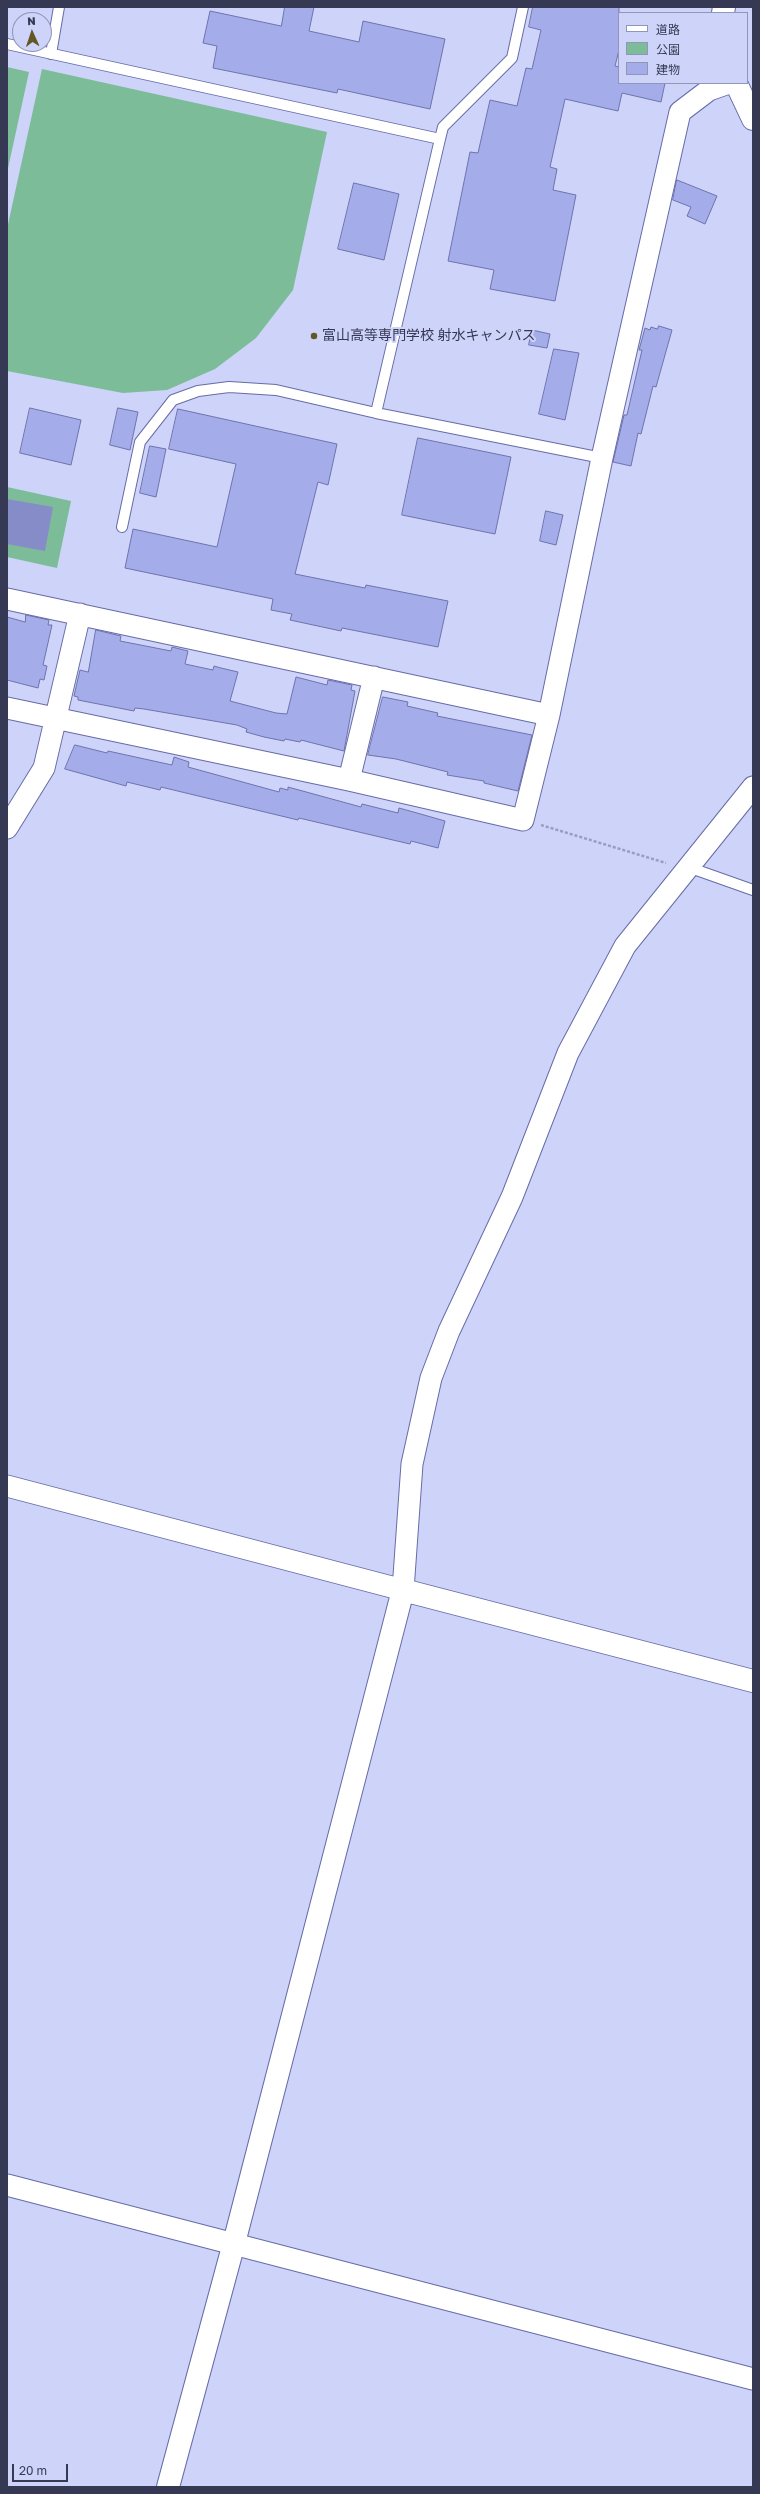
<!DOCTYPE html>
<html>
<head>
<meta charset="utf-8">
<style>
	body { margin:0 }
	#map { position:relative; width:760px; height:2494px; overflow:hidden; background:#cdd3f9; font-family:"Golos Text","Noto Sans JP",sans-serif }
	canvas { display:block }
	.frame { position:absolute; inset:0; border:8px solid #363953; pointer-events:none }
	.legend { position:absolute; left:618px; top:12px; width:130px; height:72px; box-sizing:border-box; background:#cdd3f9; border:1px solid #9195b7; margin:0; padding:5px 7px; list-style:none; font-size:12px; color:#363953 }
	.legend li { display:flex; align-items:center; gap:8px; height:20px }
	.legend b { width:20px; border:1px solid #9195b7 }
	.north { position:absolute; left:12px; top:12px; width:40px; height:40px; box-sizing:border-box; background:#cdd3f9; border:1px solid #9195b7; border-radius:50%; rotate:357deg; font-size:11px; font-weight:700; line-height:16px; text-align:center; color:#363953 }
	.north::after { content:''; display:block; margin:auto; width:14px; height:18px; background:#615824; clip-path:polygon(50% 0,100% 100%,50% 72%,0 100%) }
	.scale { position:absolute; left:12px; top:2464px; width:56px; height:18px; box-sizing:border-box; border:2px solid #363953; border-top:0; padding-left:5px; font-size:12px; line-height:14px; white-space:nowrap; color:#363953; -webkit-text-stroke:3px #cdd3f9; paint-order:stroke }
</style>
</head>
<body>
<div id="map">
<canvas width="760" height="2494"></canvas>
<div class="frame"></div>
<ul class="legend">
<li><b style="height:5px;background:#fff"></b>道路</li>
<li><b style="height:11px;background:#7dbc99"></b>公園</li>
<li><b style="height:11px;background:#a5acea"></b>建物</li>
</ul>
<div class="north">N</div>
<div class="scale">20 m</div>
</div>
<script>
const g = document.querySelector('canvas').getContext('2d');
g.lineJoin = 'round';
function fillPath(path, color) { g.fillStyle = color; g.fill(path, 'evenodd'); }
function strokePath(path, color, width, dash) { g.strokeStyle = color; g.lineWidth = width; g.lineCap = dash ? 'butt' : 'round'; g.setLineDash(dash || []); g.stroke(path); }
function drawText(font, color, halo, rows, align = 'center') {
  g.font = font + ' "Golos Text","Noto Sans JP",sans-serif'; g.lineWidth = 4; g.setLineDash([]); g.textBaseline = 'middle'; g.strokeStyle = halo; g.fillStyle = color; for (const [text, x, y, turn = 0] of rows) {
    g.save(); g.translate(x, y); g.rotate((+turn || 0) * Math.PI / 180); g.textAlign = isNaN(turn) ? turn : align; if (halo) g.strokeText(text, 0, 0); g.fillText(text, 0, 0); g.restore();
  }
}
fillPath(new Path2D(`
	M7,67L29,72L7,173Z
	M42,69L327,132L293,290L256,338L215,369L167,390L123,393L7,371V229Z
	M7,487L71,501L57,568L7,557Z`), '#7dbc99');
fillPath(new Path2D(`
	M7,499L53,507L45,551L7,544Z`), '#868cc7');
const building = new Path2D(`
	M285,7H314L309,31L359,42L363,21L445,39L430,109L338,89L337,93L213,68L217,46L203,43L210,11L281,26Z
	M533,7H619V50L615,66L619,67V83H665L661,102L622,93L618,111L565,99L550,167L557,169L553,190L576,195L555,301L490,289L494,270L448,261L470,152L478,153L490,100L517,106L526,68L532,69L541,30L529,27Z
	M677,180L717,196L705,224L687,216L691,207L673,200Z
	M354,183L399,194L384,260L338,249Z
	M659,326L672,330L656,387L653,386L641,434L638,433L631,466L613,462L624,415H627L642,350H639L645,328L650,330L651,327L657,329Z
	M532,330L550,334L547,348L529,345Z
	M554,349L579,353L565,420L539,414Z
	M30,408L81,420L71,465L20,453Z
	M118,408L138,412L130,450L110,445Z
	M178,409L337,444L328,485L318,482L295,574L365,588L366,585L448,601L438,647L342,628L341,631L290,620L292,614L271,610L273,599L125,568L133,529L217,547L236,464L169,449Z
	M418,438L511,457L495,534L402,515Z
	M150,446L166,449L156,497L140,493Z
	M546,511L563,515L556,545L540,541Z
	M26,615L49,620L48,625H52L43,665L47,666L44,680L40,679L38,688L7,680V617L25,622Z
	M96,630L121,636L120,641L171,651L172,647L188,651L185,664L213,670L214,666L221,668L238,672L230,701L276,713L287,714L296,677L327,685L328,680L352,685L351,690L355,691L344,751L301,740L300,742L285,739L284,741L264,737L246,732L247,729L237,725L144,709L135,708L134,711L78,700V697L74,696L80,670L88,672Z
	M383,697L408,702L407,706L438,713L437,716L532,735L518,791L484,783V781L447,775L448,772L396,759L368,755Z
	M75,745L107,753L108,751L172,765L174,757L189,762L188,767L279,792L280,788L288,790V787L361,807L362,804L398,813L399,808L417,813L445,821L438,848L411,841L410,844L299,818L298,820L161,787L160,790L131,783L127,782L126,786L101,779L65,769Z`);
fillPath(building, '#a5acea');
strokePath(building, '#6e73ad', 1);
const service = new Path2D(`
	M7,44L440,139L376,413L602,458
	M51,54L59,7
	M440,139L443,127L512,58L523,7
	M122,527L140,442L173,400L198,391L229,387L276,390L376,413
	M688,867L753,890`);
const minor = new Path2D(`
	M7,599L549,715L523,820L349,780L7,708
	M549,715L602,458L680,112L709,90L729,83
	M349,780L374,677
	M7,828L44,768L80,614
	M7,1486L403,1590L412,1464L431,1378L449,1331L512,1197L568,1053L625,946L753,787
	M7,2185L753,2379`);
const tertiary = new Path2D(`
	M168,2487L234,2243L403,1590L753,1681`);
const secondary = new Path2D(`
	M723,13L724,7
	M736,83L753,119`);
strokePath(service, '#676ca6', 12);
strokePath(minor, '#676ca6', 23);
strokePath(tertiary, '#676ca6', 24);
strokePath(secondary, '#676ca6', 24);
strokePath(new Path2D(`
	M541,825L666,863`), '#999ec0', 2.5, [3, 2]);
strokePath(service, '#fff', 10);
strokePath(minor, '#fff', 21);
strokePath(tertiary, '#fff', 22);
strokePath(secondary, '#fff', 22);
for (const [x, y, r, color] of [
	[314,336,4,"#615824"]
]) { const dot = new Path2D(); dot.arc(x, y, r, 0, 2 * Math.PI); g.fillStyle = color; g.fill(dot); strokePath(dot, '#cdd3f9', 1.5); }
drawText('14px', '#363953', '#cdd3f9', [
	["富山高等専門学校 射水キャンパス",322,336]
], 'left');
</script>
</body>
</html>
